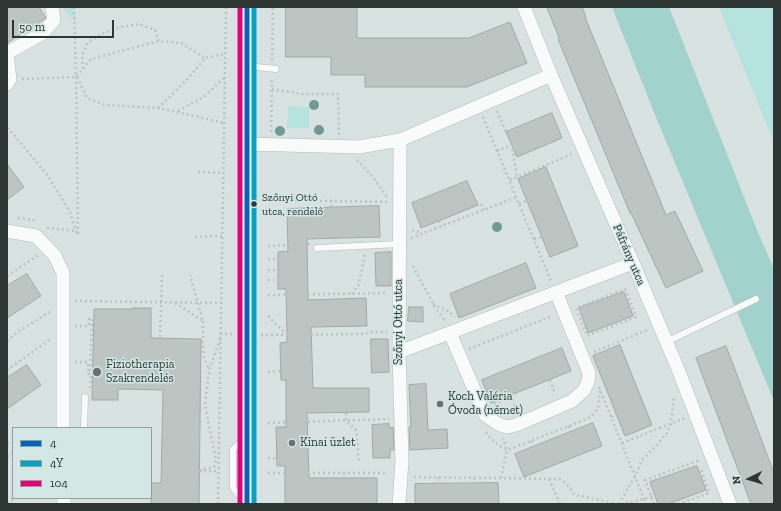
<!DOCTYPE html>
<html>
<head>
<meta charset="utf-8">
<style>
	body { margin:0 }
	#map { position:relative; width:781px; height:511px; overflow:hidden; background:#d8e2e0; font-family:"Zilla Slab",serif }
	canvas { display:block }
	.frame { position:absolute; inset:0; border:8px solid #2e3634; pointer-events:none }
	.legend { position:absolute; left:12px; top:427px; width:140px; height:72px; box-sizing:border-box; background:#d3e7e4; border:1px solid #91a09e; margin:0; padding:5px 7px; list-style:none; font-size:12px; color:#2e3634 }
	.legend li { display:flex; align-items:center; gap:8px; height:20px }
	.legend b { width:20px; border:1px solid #91a09e }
	.north { position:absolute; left:729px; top:459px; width:40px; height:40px; -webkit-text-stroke:3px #d3e7e4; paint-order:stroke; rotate:265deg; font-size:11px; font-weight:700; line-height:16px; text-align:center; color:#2e3634 }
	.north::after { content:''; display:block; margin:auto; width:14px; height:18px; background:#2e3634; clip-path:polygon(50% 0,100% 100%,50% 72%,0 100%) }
	.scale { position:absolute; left:12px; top:20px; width:102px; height:18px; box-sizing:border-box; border:2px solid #2e3634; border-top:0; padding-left:5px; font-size:12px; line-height:14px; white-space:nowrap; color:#2e3634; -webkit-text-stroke:3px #d3e7e4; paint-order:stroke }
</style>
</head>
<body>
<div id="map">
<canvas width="781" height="511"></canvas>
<div class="frame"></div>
<ul class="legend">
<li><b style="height:5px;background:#0065bd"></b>4</li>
<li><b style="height:5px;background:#02a3c6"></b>4Y</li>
<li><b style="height:5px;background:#e5007d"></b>104</li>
</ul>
<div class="north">N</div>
<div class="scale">50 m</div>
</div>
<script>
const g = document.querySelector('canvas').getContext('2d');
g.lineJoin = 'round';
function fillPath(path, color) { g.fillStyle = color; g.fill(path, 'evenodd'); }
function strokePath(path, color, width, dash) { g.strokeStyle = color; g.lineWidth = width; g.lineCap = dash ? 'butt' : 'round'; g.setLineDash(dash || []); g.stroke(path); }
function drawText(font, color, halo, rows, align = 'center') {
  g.font = font + ' "Zilla Slab",serif'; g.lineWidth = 3; g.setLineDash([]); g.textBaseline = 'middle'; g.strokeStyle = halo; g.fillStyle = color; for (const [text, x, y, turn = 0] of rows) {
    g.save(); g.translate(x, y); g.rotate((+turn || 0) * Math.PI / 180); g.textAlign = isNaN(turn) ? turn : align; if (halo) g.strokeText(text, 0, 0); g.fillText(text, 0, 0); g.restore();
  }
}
fillPath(new Path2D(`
	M62,7H74L75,22Z
	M719,7H774V143Z
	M288,106L309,107V128H287Z`), '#b6e3dd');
fillPath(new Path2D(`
	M612,7H669L757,230L774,269V401L658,122Z`), '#a2d2cc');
const building = new Path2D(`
	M7,7H39L46,18L7,43Z
	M286,7H357V38H469L510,22L527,63L467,87H365V75H331V57H286Z
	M547,7H582L586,17H585L666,215L675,211L703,271L666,288L631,213H630L558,39L559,38Z
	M552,113L562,138L517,157L506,132Z
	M7,164L24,187L7,200Z
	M546,167L578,246L550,257L518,179Z
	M467,181L478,205L421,228L412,203Z
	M379,206L380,237L307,239L308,300L366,298L367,326L311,327L313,388H369V412L307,413L309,478H377V504H285V466H277L276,427H286V380H281L280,343L287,342L286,289H278V252L288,251L287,209Z
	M391,252V286H376L375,253Z
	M526,263L536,288L459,318L450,294Z
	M27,274L41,296L7,318V286Z
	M624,292L633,316L588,333L579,308Z
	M409,307H423V322L408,321Z
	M132,308H151V338L201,339L199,504H151V483H161L163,390L118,389V400H92L94,309H132Z
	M371,339H388L389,372L372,373Z
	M620,345L652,425L625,436L593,356Z
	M726,346L774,473V504H751L696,358Z
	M562,348L571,371L491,403L482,380Z
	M27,365L41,385L7,409V378Z
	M426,384L428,430L447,429L448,448L410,450L409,427H411L409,385Z
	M593,423L602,446L524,477L515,454Z
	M389,424V428L393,427L394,450H390V458H373L372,425Z
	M697,466L706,490L668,504H658L650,482Z
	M498,483L499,504H415V484Z`);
fillPath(building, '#bdc5c3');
strokePath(building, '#a1a9a7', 1);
const service = new Path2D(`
	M247,66L276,69
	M317,248L400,244
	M666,342L756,299
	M84,428L85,397
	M245,441L240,443L233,449V488L238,494L246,498`);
const minor = new Path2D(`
	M524,7L551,75L633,263L678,369L730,504
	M7,53L43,33L54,20L52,7
	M7,55L10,79L7,84
	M246,144L359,147L400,140L551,75
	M7,231L36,236L55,256L63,273V428
	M450,333L485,415L498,424L507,427L516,425L572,401L584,390L588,382L589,373L556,292
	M399,352L633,263
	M64,498V504
	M399,504L402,461L399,352L400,140`);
const tertiary = new Path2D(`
	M247,504V7`);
strokePath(service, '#b3bcba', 7);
strokePath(minor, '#b3bcba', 14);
strokePath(tertiary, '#b3bcba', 17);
strokePath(new Path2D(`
	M74,7L76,77L78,236
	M272,60L273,7
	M83,69L82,55L88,42L102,34L121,27L139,24L155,30L159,41
	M77,77L87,98L105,105L158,108L177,112L224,123
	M22,79L76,77L91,59L159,41L181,43L205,58
	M272,89L302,94H338L339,135
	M158,108C175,92 191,76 205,58L225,54
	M178,111L205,96L224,78
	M497,111L506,132
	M483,117L551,281
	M7,128L13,134L48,176L69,210L77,234
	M271,132L272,77
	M497,151L512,145L517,177
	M357,160L372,176L387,197
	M198,172L223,173
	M510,180L572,154
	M270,200L388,202
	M331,200L332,207
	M481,204L484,210
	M519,204L527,201
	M18,218L33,220L36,222
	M439,221L441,227
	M47,228L76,231
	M412,230L422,233
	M195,237L222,236
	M411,238L517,197
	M534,239L542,237
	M268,246L310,244
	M268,259H278
	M413,266L436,309L446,322
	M268,270H278
	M7,276L38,255
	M268,280H278
	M625,289L636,317L587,336L576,308Z
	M352,294L359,284L365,254
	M268,295L387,293
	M763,295L774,290
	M75,301L221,303
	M175,303L203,321L190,275
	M433,304L448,311L455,317
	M268,316L286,334
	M92,319L90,371H93
	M203,321V354L209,370
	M75,326H89V319H94
	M220,334H234
	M261,335L365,334L370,332H387
	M7,341L19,331L51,311
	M469,349L552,316
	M594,352L647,330
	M75,362H88V374H91L90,390
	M159,367L162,275
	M7,370L51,339
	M268,372L281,371
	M7,375L9,377
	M550,380L555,394
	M599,387L646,504
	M510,395L517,411
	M494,404L511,397
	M346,413V421L356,430L359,463
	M611,417L616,414
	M307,422V413
	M268,423L389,419
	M569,426L571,431
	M486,432C491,440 498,445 507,450L569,426L591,417L598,408L600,391
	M531,441L534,446
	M7,443L13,444
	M622,443L685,418
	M7,457L13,453
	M268,458L277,459
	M199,471H218
	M202,471L201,469L210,468L215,466L216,460L210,431L205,404L209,371L220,339
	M268,473H388
	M414,477L560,479C563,481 567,484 570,488C572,491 572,493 576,495L618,504
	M438,477L439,484
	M474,478L475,483
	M501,478L507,450L503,438
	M549,479L560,504
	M7,503L16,498
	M218,504L226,7
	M619,504L635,476L642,460L657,445L666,434L671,424L674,397
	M621,504L644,499L654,495
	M654,504L645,480L698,461L699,462
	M678,504L709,493L701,469`), '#bfc2c2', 2.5, [2, 3]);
strokePath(service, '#f9fbfa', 6);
strokePath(minor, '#f9fbfa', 13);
strokePath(tertiary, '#f9fbfa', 16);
strokePath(new Path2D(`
	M247,7V504`), '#0065bd', 5);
strokePath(new Path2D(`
	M254,7V504`), '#02a3c6', 5);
strokePath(new Path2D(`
	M240,7V504`), '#e5007d', 5);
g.fillStyle = '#719995';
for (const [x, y] of [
	[314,105],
	[319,130],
	[280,131],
	[497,227]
]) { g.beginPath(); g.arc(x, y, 5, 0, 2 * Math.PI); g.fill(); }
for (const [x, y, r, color] of [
	[254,204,3.5,"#2e3634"],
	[97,372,5,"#6a7270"],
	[440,404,4,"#6a7270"],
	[292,443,4,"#6a7270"]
]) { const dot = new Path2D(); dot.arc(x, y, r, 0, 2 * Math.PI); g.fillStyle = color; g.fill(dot); strokePath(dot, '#d3e7e4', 1.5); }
drawText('11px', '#2e3634', '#d3e7e4', [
	["Szőnyi Ottó",262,198],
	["utca, rendelő",262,212]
], 'left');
drawText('12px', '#2e3634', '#d3e7e4', [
	["Páfrány utca",629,255,67],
	["Szőnyi Ottó utca",399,322,-90]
]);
drawText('12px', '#2e3634', '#d3e7e4', [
	["Fiziotherapia",106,365],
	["Szakrendelés",106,379],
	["Koch Valéria",448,397],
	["Óvoda (német)",448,411],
	["Kínai üzlet",300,443]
], 'left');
</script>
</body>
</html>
